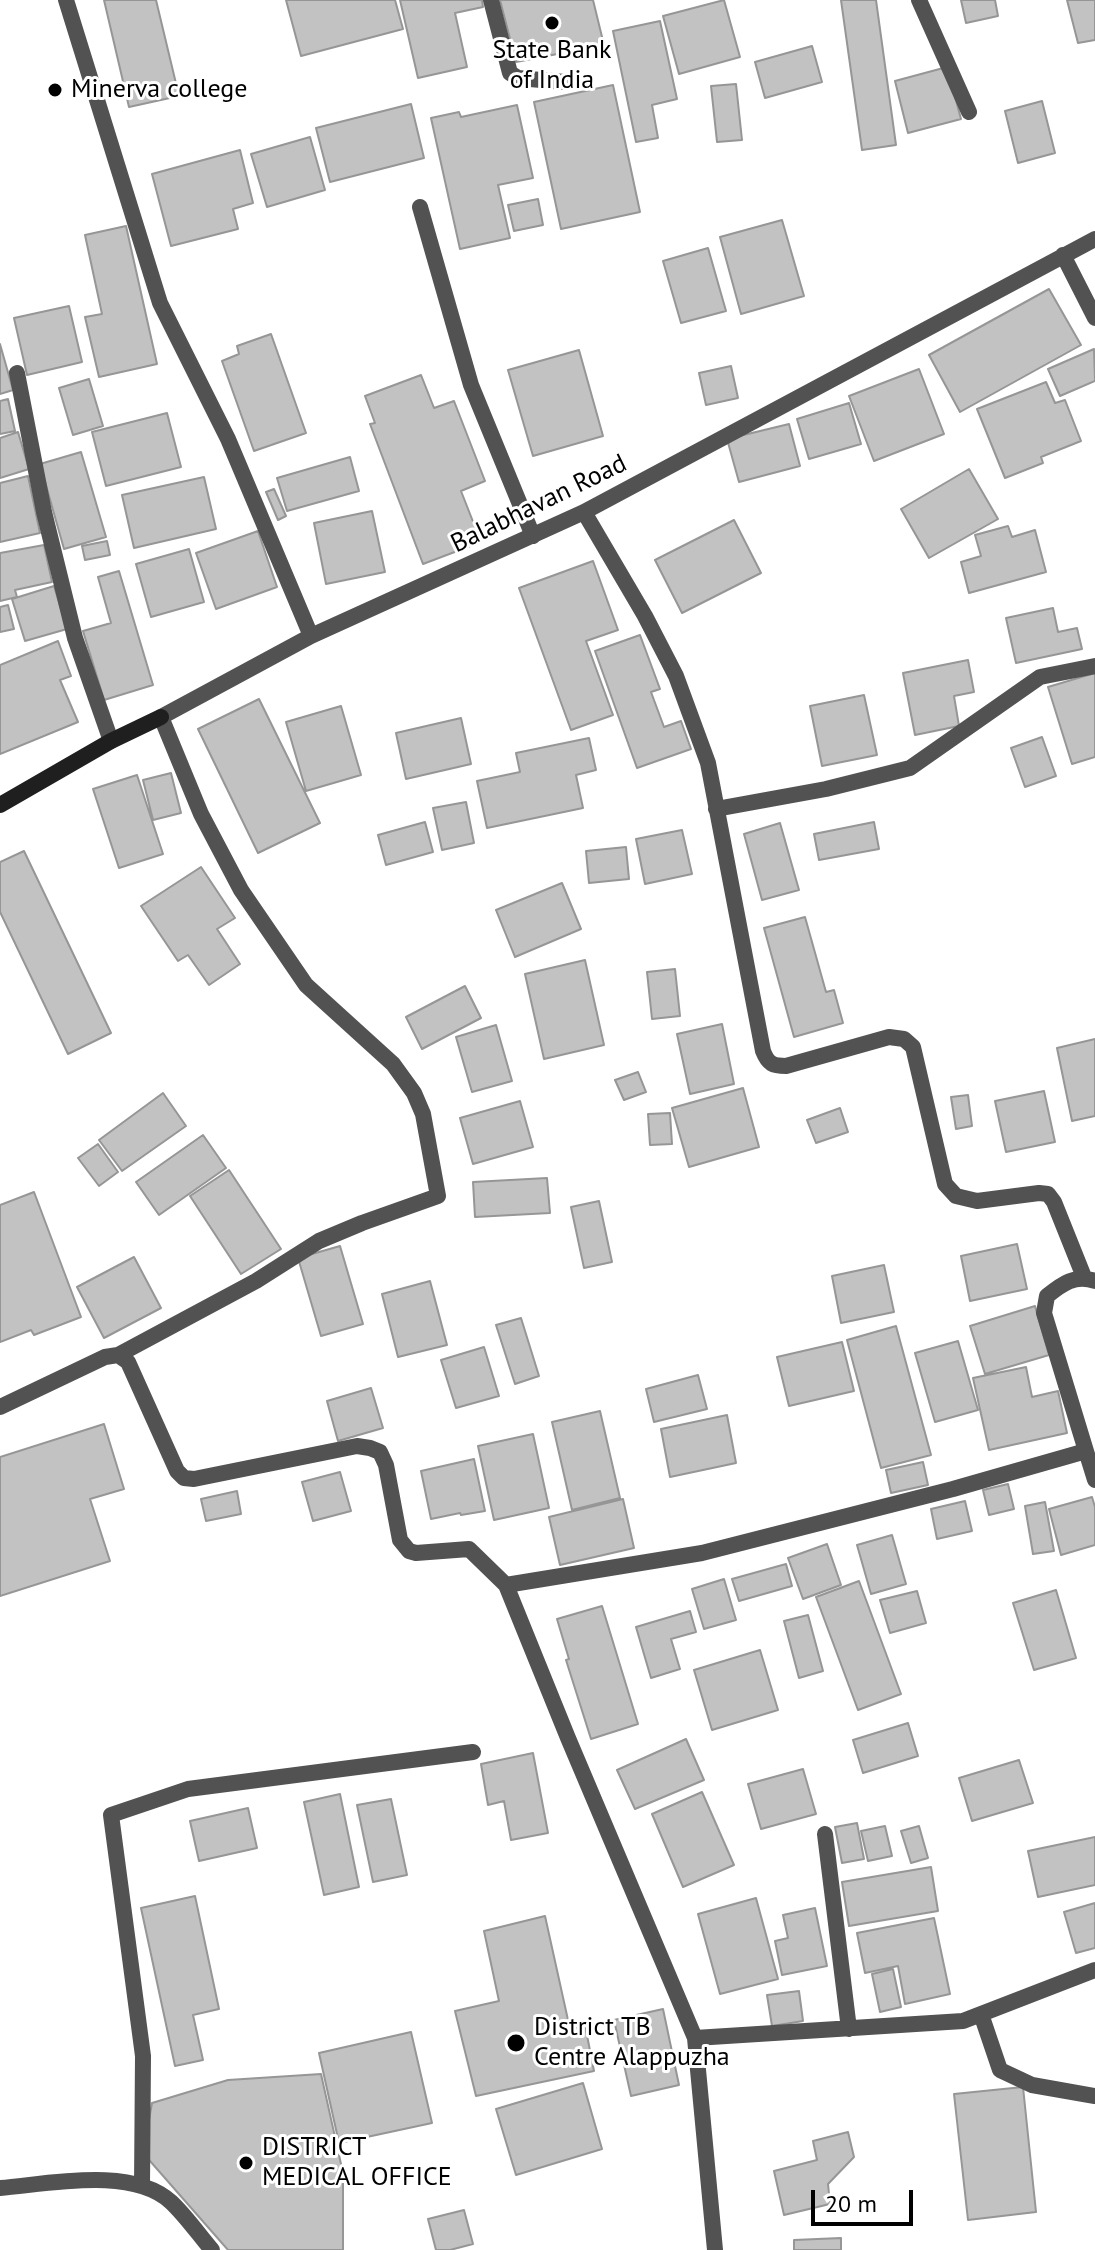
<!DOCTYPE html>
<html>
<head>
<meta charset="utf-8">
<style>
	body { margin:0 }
	#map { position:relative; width:1095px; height:2250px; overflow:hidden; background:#fff; font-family:"PT Sans",sans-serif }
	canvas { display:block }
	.scale { position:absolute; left:811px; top:2190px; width:102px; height:36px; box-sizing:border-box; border:4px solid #000; border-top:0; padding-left:10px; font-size:24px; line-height:28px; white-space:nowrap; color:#000; -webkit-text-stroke:6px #fff; paint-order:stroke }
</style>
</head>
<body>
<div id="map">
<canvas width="1095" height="2250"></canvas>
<div class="scale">20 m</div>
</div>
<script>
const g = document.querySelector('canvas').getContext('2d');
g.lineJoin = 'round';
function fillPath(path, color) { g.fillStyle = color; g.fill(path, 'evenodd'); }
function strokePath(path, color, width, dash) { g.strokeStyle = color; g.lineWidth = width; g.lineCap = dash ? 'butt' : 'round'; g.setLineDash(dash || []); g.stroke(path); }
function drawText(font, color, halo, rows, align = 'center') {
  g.font = font + ' "PT Sans",sans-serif'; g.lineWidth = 6; g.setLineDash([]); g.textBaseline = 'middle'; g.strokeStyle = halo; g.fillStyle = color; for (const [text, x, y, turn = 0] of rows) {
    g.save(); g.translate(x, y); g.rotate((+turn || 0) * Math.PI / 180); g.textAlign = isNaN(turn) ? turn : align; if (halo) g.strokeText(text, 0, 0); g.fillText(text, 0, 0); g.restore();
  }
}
const building = new Path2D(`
	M104,0H156L179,96L129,107Z
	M286,0H395L403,29L301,56Z
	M400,0H482L483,7L455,13L467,67L418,78Z
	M500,0H593L604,45L516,62Z
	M724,0L740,57L679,74L663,16Z
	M841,0H876L896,145L862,150Z
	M961,0H995L998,16L966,23Z
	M1067,0H1095V40L1078,43Z
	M660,21L677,99L652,105L658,138L636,142L613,31Z
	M812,46L822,82L765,98L755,62Z
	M947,67L961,119L908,133L895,81Z
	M736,84L742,140L717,142L711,86Z
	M613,85L640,212L561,229L534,102Z
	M1042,101L1055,153L1018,163L1005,111Z
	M411,104L424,158L330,182L316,128Z
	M517,105L533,178L498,185L510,238L460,249L431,118L459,112L461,117Z
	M310,137L325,190L267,207L251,154Z
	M240,150L253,203L233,209L238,229L171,246L152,174Z
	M538,199L543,225L514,231L508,205Z
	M782,220L804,296L741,314L720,237Z
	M126,226L157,364L99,377L85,317L102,314L85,235Z
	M708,248L726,311L681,323L663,261Z
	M1049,289L1081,345L960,412L929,355Z
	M69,306L82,362L27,375L14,318Z
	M271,334L306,433L254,451L222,361L239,354L237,346Z
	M0,344L13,390L0,394Z
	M1094,349L1095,381L1060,396L1048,369Z
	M579,350L603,436L533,456L508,370Z
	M731,366L738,398L706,405L699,373Z
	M919,369L944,434L874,461L849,396Z
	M421,375L434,408L454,401L485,481L461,491L481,542L423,564L370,424L375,423L365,396Z
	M89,379L103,426L73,435L59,388Z
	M1046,382L1055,403L1065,400L1081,441L1041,457L1043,463L1005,478L977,409Z
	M8,399L15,431L0,434V401Z
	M849,403L861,444L809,459L797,419Z
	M167,413L181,467L106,486L92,432Z
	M789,424L800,466L739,482L727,439Z
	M18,432L29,469L0,478V438Z
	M81,452L106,537L64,549L40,464Z
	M350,457L359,491L287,511L277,478Z
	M969,469L998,519L929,558L901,509Z
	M28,476L40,533L0,542V483Z
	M204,477L216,529L134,548L122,495Z
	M274,489L286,516L278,520L266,492Z
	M372,511L385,572L326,584L314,523Z
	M734,520L761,573L682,613L655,560Z
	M1008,526L1012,537L1035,530L1046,572L969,593L961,562L981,556L975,535Z
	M258,531L277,587L216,609L196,553Z
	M107,541L110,555L85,560L82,546Z
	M44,545L52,582L15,590L17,597L0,601V553Z
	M189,549L204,602L151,617L136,564Z
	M593,561L618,630L586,641L613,715L571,730L519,588Z
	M119,571L153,685L104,700L83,631L111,623L98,577Z
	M54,586L67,629L25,641L12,599Z
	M8,605L14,629L0,632V607Z
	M1053,608L1058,632L1077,628L1082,649L1016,663L1006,618Z
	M640,635L660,689L651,692L664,727L681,721L691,749L637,768L595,651Z
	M58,641L71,676L60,680L78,722L0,754V665Z
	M968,660L974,692L954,696L959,726L915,735L903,673Z
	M1095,673V757L1072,764L1048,687Z
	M864,695L877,755L822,766L810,706Z
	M259,699L320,823L258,853L198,729Z
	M341,706L361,775L306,791L286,722Z
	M461,718L471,764L406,779L396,733Z
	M1042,737L1056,776L1025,787L1011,748Z
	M589,738L596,770L576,775L583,808L487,828L477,781L520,772L516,753Z
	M171,773L181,813L153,820L143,780Z
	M137,775L163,854L119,868L93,789Z
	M466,802L474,843L442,850L433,808Z
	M425,822L433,852L386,865L378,835Z
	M874,822L879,849L819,860L814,834Z
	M780,823L799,890L762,900L744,834Z
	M682,830L692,874L645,884L636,839Z
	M626,847L629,879L589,883L586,851Z
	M24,851L111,1033L68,1054L0,912V862Z
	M201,867L235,918L217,929L240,964L209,985L188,955L178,961L141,906Z
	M562,883L581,929L515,957L496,910Z
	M805,917L826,992L834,990L843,1023L794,1037L764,928Z
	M585,960L604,1045L544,1059L525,974Z
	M675,969L680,1016L652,1019L647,972Z
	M465,986L481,1018L422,1049L406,1017Z
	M722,1024L734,1084L690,1094L677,1034Z
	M496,1025L512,1081L472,1092L456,1037Z
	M1095,1039V1116L1072,1121L1057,1048Z
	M638,1072L646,1092L624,1100L615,1080Z
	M743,1088L759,1147L689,1167L672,1108Z
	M1044,1091L1055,1142L1006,1152L995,1101Z
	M163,1093L186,1126L122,1171L99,1140Z
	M968,1095L972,1126L956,1129L951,1097Z
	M520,1101L533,1147L473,1164L460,1118Z
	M840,1108L848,1132L816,1143L807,1120Z
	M670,1113L672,1144L650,1145L648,1114Z
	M203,1135L226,1168L159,1215L136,1182Z
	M98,1144L118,1172L99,1186L78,1158Z
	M229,1170L281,1249L241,1274L190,1196Z
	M547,1178L550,1213L475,1217L473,1182Z
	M34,1192L81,1317L34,1335L31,1330L0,1342V1205Z
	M599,1201L612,1262L584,1268L571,1207Z
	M1017,1244L1027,1289L970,1301L961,1256Z
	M340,1246L363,1324L321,1336L298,1258Z
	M134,1257L161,1308L104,1338L77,1287Z
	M884,1265L894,1312L841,1323L832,1276Z
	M430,1281L447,1345L398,1357L382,1294Z
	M1035,1306L1049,1355L985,1374L970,1326Z
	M521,1318L539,1376L515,1384L496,1325Z
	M896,1326L931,1455L881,1468L847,1340Z
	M958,1341L978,1410L935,1422L915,1353Z
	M842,1342L854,1391L789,1406L777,1357Z
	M484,1347L499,1396L456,1408L441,1360Z
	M1026,1367L1032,1397L1058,1391L1067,1433L989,1450L973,1378Z
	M698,1375L707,1409L654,1422L646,1389Z
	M371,1388L383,1428L338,1441L327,1401Z
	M600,1411L620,1498L572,1510L552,1422Z
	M727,1415L736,1463L670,1477L661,1429Z
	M104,1424L124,1489L90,1499L110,1561L0,1596V1457Z
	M533,1434L549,1508L494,1520L478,1446Z
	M474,1459L485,1511L461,1515L460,1513L431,1519L421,1471Z
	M923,1462L928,1485L891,1493L886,1470Z
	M340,1472L351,1511L313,1521L302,1482Z
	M1008,1484L1014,1509L989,1515L983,1490Z
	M237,1491L241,1514L206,1521L201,1499Z
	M1092,1497L1095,1507V1545L1061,1555L1049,1509Z
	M623,1499L634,1548L560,1565L549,1517Z
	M965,1501L972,1531L937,1539L931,1509Z
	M1045,1502L1054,1551L1033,1554L1025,1506Z
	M892,1535L906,1584L871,1594L857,1545Z
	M827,1544L841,1585L803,1599L788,1558Z
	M786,1564L792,1586L739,1601L732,1579Z
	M724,1579L736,1620L704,1629L692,1589Z
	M859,1581L901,1694L858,1710L816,1597Z
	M1056,1590L1076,1658L1034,1670L1013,1603Z
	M917,1591L926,1623L890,1633L880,1600Z
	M602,1606L638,1724L591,1739L566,1660L569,1659L557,1619Z
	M690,1611L696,1632L671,1639L680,1669L651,1678L636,1627Z
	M808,1615L823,1671L799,1678L784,1621Z
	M760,1650L778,1710L712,1730L694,1670Z
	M908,1723L918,1756L863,1773L853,1740Z
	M686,1739L704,1780L635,1809L617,1770Z
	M533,1753L548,1833L511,1840L504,1801L488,1805L481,1764Z
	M1019,1760L1033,1803L972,1821L959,1778Z
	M803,1769L816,1814L761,1829L748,1784Z
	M702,1792L734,1865L683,1887L652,1814Z
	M340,1794L359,1887L324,1895L304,1802Z
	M391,1799L407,1875L373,1882L357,1805Z
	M248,1808L257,1848L199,1861L190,1821Z
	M857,1823L864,1859L842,1863L835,1827Z
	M885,1826L892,1856L868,1861L861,1831Z
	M919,1826L928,1858L911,1863L901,1831Z
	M1095,1837V1885L1038,1897L1028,1851Z
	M931,1867L938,1911L849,1926L842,1882Z
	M195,1896L219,2009L193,2015L203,2060L175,2066L141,1908Z
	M756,1898L778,1979L720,1994L698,1914Z
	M1095,1903V1948L1076,1953L1064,1912Z
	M815,1908L827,1966L782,1975L775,1941L788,1938L783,1915Z
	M545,1916L570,2029L585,2025L594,2071L476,2096L455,2011L499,2001L484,1931Z
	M934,1918L950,1994L905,2004L898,1966L865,1973L857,1933Z
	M893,1969L901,2007L880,2012L872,1974Z
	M799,1991L803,2021L772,2026L767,1995Z
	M663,2009L679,2085L631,2096L614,2020Z
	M411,2032L432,2123L339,2143L319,2053Z
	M321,2074L343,2173V2250H228L143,2153L152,2103L228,2080Z
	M583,2083L602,2149L516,2175L496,2109Z
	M1023,2087L1036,2212L968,2220L954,2094Z
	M848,2132L854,2157L828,2184L830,2204L784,2215L774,2171L817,2160L813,2141Z
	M464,2210L473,2244L450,2250H436L428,2219Z
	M841,2238V2250H794V2240Z`);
fillPath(building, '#c2c2c2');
strokePath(building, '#969696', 2);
strokePath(new Path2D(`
	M491,0L510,73L518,78L565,82
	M919,0L969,112
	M142,2186L143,2056L111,1815L188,1789L473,1752
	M0,2188C49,2184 132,2166 171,2202C186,2216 199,2235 212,2250`), '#525252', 16);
strokePath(new Path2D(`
	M66,0L160,303L228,439L311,636
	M420,207L471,385L533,536
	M1063,255L1095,318
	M17,373L44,512L75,638L111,741
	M584,512L645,616L676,676L708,763L763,1051C768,1064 773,1066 786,1066L889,1037L904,1039L913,1047L945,1184L956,1196L977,1201L1039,1193L1048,1194L1054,1202L1084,1277
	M716,809L826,789L910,768L1040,677L1095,666
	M118,1355L256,1281L319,1241L362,1223L438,1196L423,1114L414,1093L393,1064L306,985L241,890L201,814L161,717L311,636L584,512L1095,239
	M0,1407L105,1357L118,1355L128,1362L177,1471L184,1478L194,1479L357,1446L370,1448L380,1452L386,1465L400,1540L409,1551L416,1553L469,1549L506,1585
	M1086,1451L1095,1480
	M825,1834L849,2029
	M981,2014L1000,2070L1032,2085L1095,2096
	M695,2038L963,2021L1095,1970
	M715,2250L695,2038L568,1738L506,1585L702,1553L953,1489L1086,1451L1044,1313L1047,1296C1062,1284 1075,1274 1095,1281`), '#525252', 16);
strokePath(new Path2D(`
	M0,805L111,741L161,717`), '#1f1f1f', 16);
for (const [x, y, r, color] of [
	[552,23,8,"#000"],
	[55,90,8,"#000"],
	[516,2043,10,"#000"],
	[246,2163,8,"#000"]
]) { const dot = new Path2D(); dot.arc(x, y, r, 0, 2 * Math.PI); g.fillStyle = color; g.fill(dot); strokePath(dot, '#fff', 3); }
drawText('26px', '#000', '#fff', [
	["State Bank",552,51,"center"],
	["of India",552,81,"center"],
	["Minerva college",71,90],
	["District TB",534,2028],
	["Centre Alappuzha",534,2058],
	["DISTRICT",262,2148],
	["MEDICAL OFFICE",262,2178]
], 'left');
drawText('26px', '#000', '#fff', [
	["Balabhavan Road",539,504,-26]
]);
</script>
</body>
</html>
